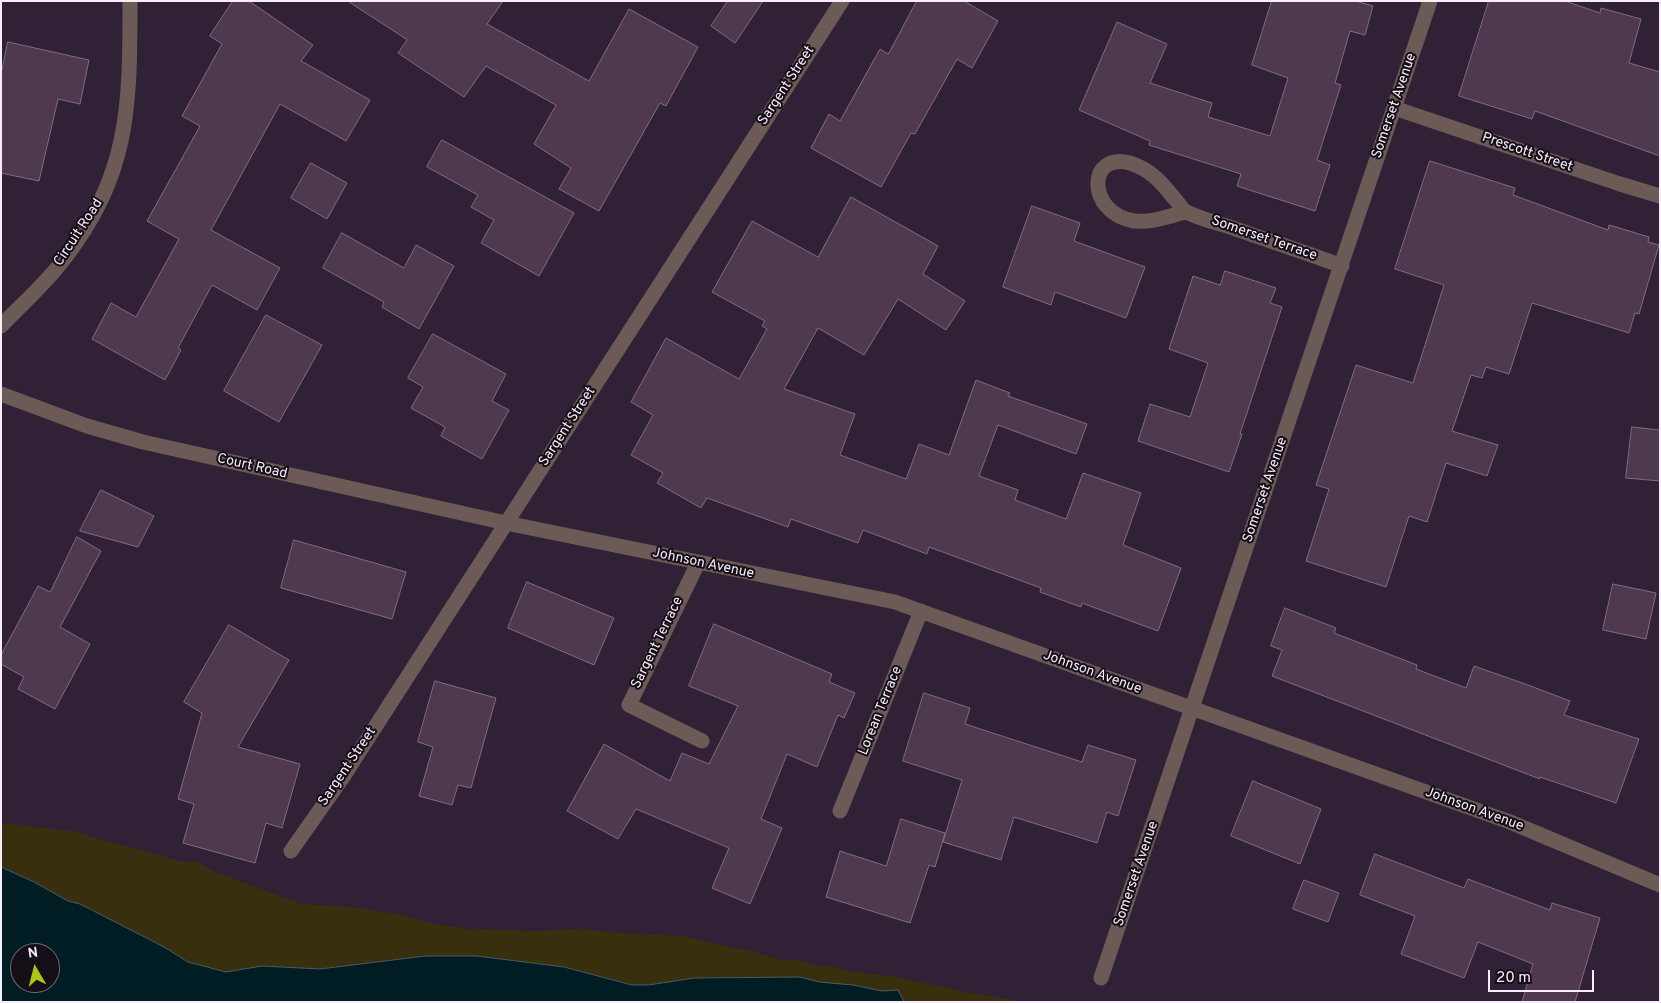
<!DOCTYPE html>
<html>
<head>
<meta charset="utf-8">
<style>
	body { margin:0 }
	#map { position:relative; width:1661px; height:1003px; overflow:hidden; background:#302136; font-family:Overpass,sans-serif }
	canvas { display:block }
	.frame { position:absolute; inset:0; border:2px solid #f7edfb; pointer-events:none }
	.north { position:absolute; left:10px; top:943px; width:50px; height:50px; box-sizing:border-box; background:#140e17; border:1px solid #6f6772; border-radius:50%; rotate:352deg; font-size:14px; font-weight:700; line-height:20px; text-align:center; color:#f7edfb }
	.north::after { content:''; display:block; margin:auto; width:18px; height:22px; background:#acc611; clip-path:polygon(50% 0,100% 100%,50% 72%,0 100%) }
	.scale { position:absolute; left:1488px; top:970px; width:106px; height:22px; box-sizing:border-box; border:2px solid #f7edfb; border-top:0; padding-left:6px; font-size:15px; line-height:18px; white-space:nowrap; color:#f7edfb; -webkit-text-stroke:4px #140e17; paint-order:stroke }
</style>
</head>
<body>
<div id="map">
<canvas width="1661" height="1003"></canvas>
<div class="frame"></div>
<div class="north">N</div>
<div class="scale">20 m</div>
</div>
<script>
const g = document.querySelector('canvas').getContext('2d');
g.lineJoin = 'round';
function fillPath(path, color) { g.fillStyle = color; g.fill(path, 'evenodd'); }
function strokePath(path, color, width, dash) { g.strokeStyle = color; g.lineWidth = width; g.lineCap = dash ? 'butt' : 'round'; g.setLineDash(dash || []); g.stroke(path); }
function drawText(font, color, halo, rows, align = 'center') {
  g.font = font + ' Overpass,sans-serif'; g.lineWidth = 4; g.setLineDash([]); g.textBaseline = 'middle'; g.strokeStyle = halo; g.fillStyle = color; for (const [text, x, y, turn = 0] of rows) {
    g.save(); g.translate(x, y); g.rotate((+turn || 0) * Math.PI / 180); g.textAlign = isNaN(turn) ? turn : align; if (halo) g.strokeText(text, 0, 0); g.fillText(text, 0, 0); g.restore();
  }
}
fillPath(new Path2D(`
	M1,823L77,832L98,839L128,846L184,862H198L216,872L301,904L352,907L404,915L433,924L471,929L539,931L579,929L636,934L682,936L719,945L753,951L781,960H795L818,966H830L856,972L891,976L972,993L1026,1002H904L898,990L882,991L819,982L799,977L694,978L649,985H632L564,967L477,956H425L320,969L262,966L226,972L188,962L164,947L81,904L68,901L34,882L1,867Z`), '#372f0e');
const water = new Path2D(`
	M1,867L34,882L68,901L80,904L164,947L188,962L226,972L262,966L320,969L425,956H477L564,967L632,985H649L694,978L800,977L819,982L853,985L882,991L898,990L904,1002H1ZM20,953H50V983H20Z`);
fillPath(water, '#001d24');
strokePath(water, '#4a5b64', 1);
const building = new Path2D(`
	M233,1H249L313,45L301,61L370,100L346,141L280,104L211,230L280,268L257,310L212,285L178,348L181,350L165,380L92,339L111,303L136,317L179,239L147,221L200,126L182,116L222,44L210,36Z
	M348,1H503L487,24L589,81L629,9L698,47L666,106L660,103L599,211L559,189L571,168L534,144L556,105L486,66L464,97L398,53L407,40Z
	M728,1H763L735,43L711,26Z
	M917,1H964L998,21L972,68L957,59L915,134L911,133L881,187L811,148L829,114L840,121L880,49L888,54Z
	M1272,1H1356L1373,6L1365,35L1350,31L1335,83L1341,85L1317,160L1330,165L1315,211L1237,186L1241,174L1149,145L1150,141L1079,110L1117,22L1167,44L1150,83L1212,103L1208,117L1270,136L1288,78L1252,65Z
	M1489,1H1565L1600,13L1601,8L1641,19L1629,63L1660,72V156L1535,111L1532,119L1459,96Z
	M8,42L89,60L80,104L58,99L39,181L1,173V75Z
	M442,140L574,213L539,276L481,243L494,220L471,207L478,195L427,167Z
	M1430,161L1515,188L1513,195L1608,230L1609,225L1649,237L1648,242L1659,245L1639,314L1635,313L1629,333L1532,303L1509,374L1486,367L1482,378L1471,375L1452,431L1498,445L1487,476L1446,463L1427,522L1409,516L1386,587L1306,561L1329,489L1316,485L1356,365L1413,383L1444,285L1395,269Z
	M311,163L347,183L327,219L291,198Z
	M851,197L938,246L923,274L965,301L946,330L898,299L864,355L818,328L784,389L855,414L840,455L906,479L919,444L949,455L976,380L1010,393L1008,396L1087,424L1076,454L998,425L979,476L1018,490L1015,500L1066,519L1083,473L1141,493L1123,545L1181,568L1158,631L1082,603L1081,607L1040,592L1041,588L929,547L927,554L863,530L858,543L791,519L788,527L707,498L701,508L657,483L663,473L631,455L653,415L631,402L666,338L739,379L767,329L762,326L765,321L712,292L752,221L818,257Z
	M1032,206L1080,223L1074,241L1145,267L1126,318L1055,292L1051,305L1003,287Z
	M342,233L404,268L416,245L454,266L419,329L382,307L384,302L323,268Z
	M1225,271L1276,288L1270,303L1282,307L1240,434H1242L1229,472L1138,441L1150,404L1190,417L1208,363L1169,349L1193,276L1220,285Z
	M266,315L322,345L279,422L224,391Z
	M433,334L506,374L492,401L509,410L482,459L441,436L445,427L411,408L423,387L408,378Z
	M1632,427L1660,430V481L1626,478Z
	M101,490L154,516L138,547L80,531Z
	M77,537L101,551L60,627L90,644L55,709L18,689L24,677L1,664V655L38,586L50,592Z
	M294,540L406,572L392,619L281,588Z
	M527,582L614,618L594,665L508,628Z
	M1613,584L1656,593L1646,639L1603,630Z
	M1285,608L1336,628L1334,633L1417,665L1416,669L1466,688L1474,666L1528,685L1570,701L1564,715L1639,739L1616,803L1540,777V779L1272,676L1282,650L1271,646Z
	M714,624L832,674L829,682L855,693L844,718L838,715L817,767L787,754L761,819L782,828L750,904L712,888L729,848L636,809L618,839L567,811L604,744L670,781L682,753L709,764L738,706L689,686Z
	M229,625L289,660L238,747L300,764L282,828L266,823L255,863L183,843L194,804L178,799L202,713L184,702Z
	M435,681L496,698L471,788L458,785L452,805L419,796L433,747L418,742Z
	M924,693L970,708L965,724L1082,762L1088,745L1136,760L1118,816L1107,812L1097,843L1014,817L1001,860L943,842L962,780L903,761Z
	M1253,781L1321,809L1300,864L1231,836Z
	M901,819L945,833L935,867L929,865L910,923L826,897L840,851L886,866Z
	M1375,854L1464,888L1468,879L1550,910L1552,903L1600,918L1575,1002H1522L1533,964L1478,942L1464,978L1401,954L1415,916L1360,895Z
	M1304,880L1339,893L1328,922L1293,909Z`);
fillPath(building, '#4e394e');
strokePath(building, '#826c82', 1);
strokePath(new Path2D(`
	M1394,108L1620,184L1660,196
	M1186,212C1169,216 1151,223 1134,221C1086,213 1087,151 1130,163C1150,169 1162,183 1174,198C1178,202 1182,210 1187,212C1197,218 1218,223 1230,227C1267,240 1304,252 1342,266
	M1,326C21,305 43,286 61,263C130,176 130,107 130,1
	M1,394L87,426L143,442L506,523L895,602L1510,822L1660,885
	M698,563L629,705L702,741
	M840,811L921,611
	M291,851L343,777L842,1
	M1101,978L1430,1`), '#6b5a55', 15);
drawText('14px', '#f7edfb', '#140e17', [
	["Sargent Street",787,86,-57],
	["Somerset Avenue",1395,106,-71],
	["Prescott Street",1527,153,19],
	["Circuit Road",79,233,-57],
	["Somerset Terrace",1264,239,19],
	["Sargent Street",568,427,-57],
	["Court Road",252,467,13],
	["Somerset Avenue",1266,490,-71],
	["Johnson Avenue",703,564,12],
	["Sargent Terrace",658,643,-64],
	["Johnson Avenue",1092,673,20],
	["Lorean Terrace",881,711,-68],
	["Sargent Street",348,767,-56],
	["Johnson Avenue",1474,810,20],
	["Somerset Avenue",1137,874,-71]
]);
</script>
</body>
</html>
